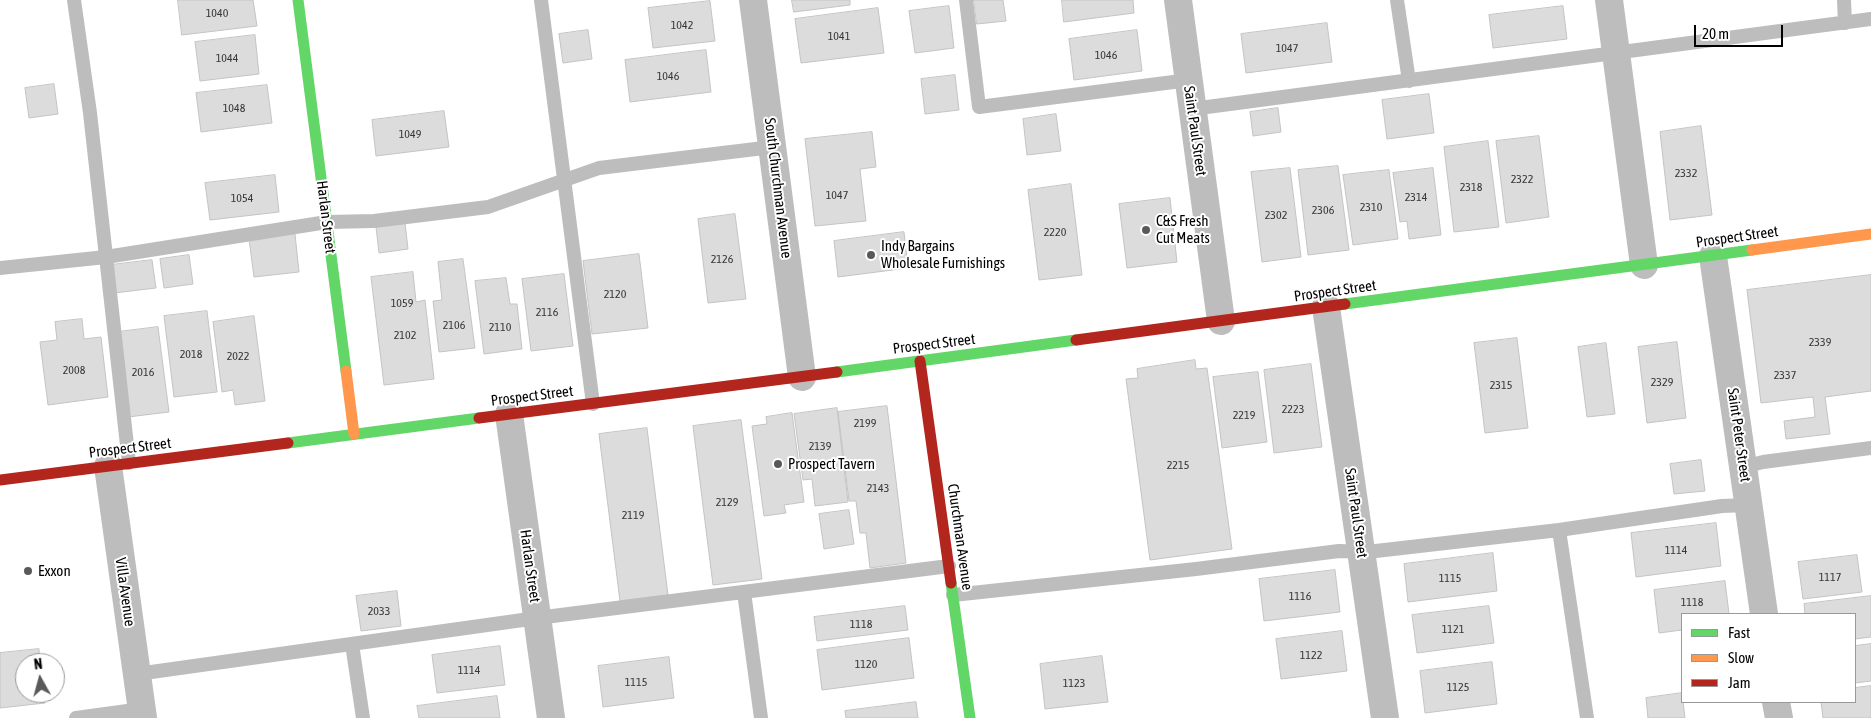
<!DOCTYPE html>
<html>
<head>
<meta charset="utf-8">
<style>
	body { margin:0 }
	#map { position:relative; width:1871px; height:718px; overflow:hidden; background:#fff; font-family:"Asap Condensed",sans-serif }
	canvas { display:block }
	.legend { position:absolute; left:1681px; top:613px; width:175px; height:90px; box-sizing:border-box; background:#fff; border:1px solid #999; margin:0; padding:6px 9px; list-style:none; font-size:15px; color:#000 }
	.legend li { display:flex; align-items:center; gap:10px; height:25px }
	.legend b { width:25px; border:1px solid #999 }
	.north { position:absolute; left:15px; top:653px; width:50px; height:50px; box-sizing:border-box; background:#fff; border:1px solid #999; border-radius:50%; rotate:353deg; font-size:14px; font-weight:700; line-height:20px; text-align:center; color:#000 }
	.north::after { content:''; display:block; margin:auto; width:18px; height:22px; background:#595959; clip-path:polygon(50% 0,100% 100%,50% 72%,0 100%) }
	.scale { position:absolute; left:1694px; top:25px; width:89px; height:22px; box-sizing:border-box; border:2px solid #000; border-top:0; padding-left:6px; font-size:15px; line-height:18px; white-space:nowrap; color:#000; -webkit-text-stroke:4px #fff; paint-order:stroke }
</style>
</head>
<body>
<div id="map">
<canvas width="1871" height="718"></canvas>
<ul class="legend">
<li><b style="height:6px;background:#63d668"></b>Fast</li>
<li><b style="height:6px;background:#ff974d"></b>Slow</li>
<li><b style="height:6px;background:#b3261e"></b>Jam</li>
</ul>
<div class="north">N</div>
<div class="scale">20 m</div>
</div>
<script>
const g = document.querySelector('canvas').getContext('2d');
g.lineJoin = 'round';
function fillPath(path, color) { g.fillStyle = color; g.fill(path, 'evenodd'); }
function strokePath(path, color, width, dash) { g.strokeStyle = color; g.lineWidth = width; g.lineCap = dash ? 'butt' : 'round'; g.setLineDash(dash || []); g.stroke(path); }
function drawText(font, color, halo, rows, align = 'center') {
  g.font = font + ' "Asap Condensed",sans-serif'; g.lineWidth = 4; g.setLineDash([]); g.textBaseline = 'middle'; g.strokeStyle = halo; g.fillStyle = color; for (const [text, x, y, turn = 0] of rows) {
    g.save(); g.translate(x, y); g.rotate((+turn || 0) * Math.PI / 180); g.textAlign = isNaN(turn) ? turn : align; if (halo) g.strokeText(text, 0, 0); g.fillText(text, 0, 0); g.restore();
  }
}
const building = new Path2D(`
	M178,0H253L257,26L182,35Z
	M792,0H850V5L794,12Z
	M974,0H1003L1006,21L977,24Z
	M1062,0H1133L1134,13L1064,22Z
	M710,1L715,41L653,48L648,8Z
	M949,6L954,48L915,53L909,11Z
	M1563,6L1567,39L1493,48L1489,15Z
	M878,8L884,53L801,63L795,19Z
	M1327,23L1332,62L1246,73L1241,34Z
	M588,30L592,59L563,63L559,34Z
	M1137,30L1142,71L1074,80L1069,39Z
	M255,35L259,74L200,81L195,42Z
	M706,50L711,92L630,102L625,60Z
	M955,75L959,110L925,114L921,79Z
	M54,84L58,114L29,118L25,88Z
	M267,85L272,123L201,132L196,93Z
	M1429,94L1434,133L1387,139L1382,100Z
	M1278,108L1281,132L1253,136L1250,112Z
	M444,111L449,147L376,156L372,120Z
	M1056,114L1061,151L1027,155L1023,119Z
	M1701,126L1712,215L1670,220L1660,132Z
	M872,132L876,167L860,169L866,221L815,226L805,139Z
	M1539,136L1549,217L1506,223L1496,141Z
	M1488,141L1499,227L1454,232L1444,147Z
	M1338,166L1349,250L1308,255L1298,170Z
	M1290,168L1301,257L1262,262L1251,172Z
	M1433,168L1441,235L1409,239L1407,221L1400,222L1393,173Z
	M1389,170L1398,239L1353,245L1343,175Z
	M275,175L279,212L210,220L205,183Z
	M1071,184L1082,275L1039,280L1028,190Z
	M1170,198L1177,262L1127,268L1119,204Z
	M735,214L746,299L708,303L698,219Z
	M405,223L408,249L379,253L376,227Z
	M904,232L908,268L838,277L834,241Z
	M295,234L299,272L254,277L249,239Z
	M639,254L648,328L592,334L583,261Z
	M189,255L193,284L164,288L160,259Z
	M463,259L475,348L439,352L433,301L442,300L438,262Z
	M152,260L156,288L114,293L111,265Z
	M413,272L416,302L425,300L434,379L384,385L371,277Z
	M564,274L573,346L531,351L522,279Z
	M1871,275V391L1825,397L1830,434L1786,439L1784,421L1815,417L1813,397L1761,403L1747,290Z
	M506,278L510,304H517L522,349L484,354L475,281Z
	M207,311L217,392L174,397L164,316Z
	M254,316L265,401L235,405L233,390L222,392L213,322Z
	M82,319L84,339L101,337L108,397L48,405L40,342L57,340L55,322Z
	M158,327L169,412L128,417L118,332Z
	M1517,338L1528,428L1485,433L1474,343Z
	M1677,342L1686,418L1647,423L1638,347Z
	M1606,343L1615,414L1587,417L1578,347Z
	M1195,360L1196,369L1207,368L1232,549L1150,560L1126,379L1138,378L1137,369Z
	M1311,364L1322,447L1274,453L1264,370Z
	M1258,372L1267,442L1222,448L1213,377Z
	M887,406L906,563L870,568L866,533H860L856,501H849L838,412Z
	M837,408L848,502L815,506L812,479L803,480L794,414Z
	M792,413L804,502L784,505L786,513L764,516L752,426L767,424L766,417Z
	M741,420L762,579L713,585L693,426Z
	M647,428L668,595L620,601L599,434Z
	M1701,460L1705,491L1674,494L1670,464Z
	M849,510L854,544L824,549L819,514Z
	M1716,523L1721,566L1636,577L1631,533Z
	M1493,553L1497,591L1408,602L1404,564Z
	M1857,555L1862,592L1803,599L1798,562Z
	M1335,570L1340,612L1264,621L1259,579Z
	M1725,581L1729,614H1682V630L1659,633L1654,590Z
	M397,591L401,626L361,631L356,596Z
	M1871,596V637L1855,639V614H1805L1804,604Z
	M905,606L908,630L817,641L814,617Z
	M1489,606L1494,643L1417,653L1412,615Z
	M1342,631L1347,671L1281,679L1276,639Z
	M909,638L914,678L822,690L817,650Z
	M1871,644V681L1855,683V646Z
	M500,646L505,685L437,693L432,655Z
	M39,649L40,663H25V693H44L45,703L0,708V653Z
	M1102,656L1108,702L1045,709L1040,664Z
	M669,657L674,698L603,707L598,666Z
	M1492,662L1497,704L1425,713L1420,671Z
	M1871,686V718H1823L1821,702H1855V688Z
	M1682,693L1685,718H1648L1646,698Z
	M497,696L500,718H419L417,706Z
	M916,702L918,718H846L845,711Z`);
fillPath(building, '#dcdcdc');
strokePath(building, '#c4c4c4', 1);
strokePath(new Path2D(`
	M74,0L90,113L129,463
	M541,0L593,404
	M966,0L979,107L1189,80
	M1397,0L1409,81
	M1844,0L1845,23
	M1192,109L1871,19
	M0,268L106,257L327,222L374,221L488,207L599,168L772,147
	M1743,467L1763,462L1871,448
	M1559,530L1587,718
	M744,592L761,718
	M953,595L1196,569L1339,551L1367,552L1559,530L1722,506L1749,505
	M352,644L363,718
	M137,674L537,618L949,566
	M76,718L142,709`), '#bdbdbd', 14);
strokePath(new Path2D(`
	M753,0L802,377
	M1178,0L1221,321
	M1609,0L1644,265
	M1713,256L1764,614
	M1326,307L1385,718
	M509,414L551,718
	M108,466L143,718
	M1776,702L1779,718`), '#bdbdbd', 28);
strokePath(new Path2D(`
	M298,0L346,371
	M1345,304L1752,250
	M837,372L1076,340
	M288,443L479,418
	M951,583L970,718`), '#63d668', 11);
strokePath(new Path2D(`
	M1752,250L1871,234
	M346,371L354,434`), '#ff974d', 11);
strokePath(new Path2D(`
	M1076,340L1345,304
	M920,361L951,583
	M479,418L837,372
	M0,480L288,443`), '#b3261e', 11);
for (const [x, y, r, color] of [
	[1146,230,5,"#595959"],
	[871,255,5,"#595959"],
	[778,464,5,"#595959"],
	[28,571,5,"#595959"]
]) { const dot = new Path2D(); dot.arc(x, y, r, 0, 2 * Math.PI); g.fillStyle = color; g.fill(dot); strokePath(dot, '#fff', 2); }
drawText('12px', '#373737', null, [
	["1040",217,13],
	["1042",682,25],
	["1041",839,36],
	["1047",1287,48],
	["1046",1106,55],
	["1044",227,58],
	["1046",668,76],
	["1048",234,108],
	["1049",410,134],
	["2332",1686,173],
	["2322",1522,179],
	["2318",1471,187],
	["1047",837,195],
	["2314",1416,197],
	["1054",242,198],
	["2310",1371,207],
	["2306",1323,210],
	["2302",1276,215],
	["2220",1055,232],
	["2126",722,259],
	["2120",615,294],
	["1059",402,303],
	["2116",547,312],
	["2106",454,325],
	["2110",500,327],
	["2102",405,335],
	["2339",1820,342],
	["2018",191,354],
	["2022",238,356],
	["2008",74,370],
	["2016",143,372],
	["2337",1785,375],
	["2329",1662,382],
	["2315",1501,385],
	["2223",1293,409],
	["2219",1244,415],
	["2199",865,423],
	["2139",820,446],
	["2215",1178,465],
	["2143",878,488],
	["2129",727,502],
	["2119",633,515],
	["1114",1676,550],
	["1117",1830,577],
	["1115",1450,578],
	["1116",1300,596],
	["1118",1692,602],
	["2033",379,611],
	["1118",861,624],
	["1121",1453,629],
	["1122",1311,655],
	["1120",866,664],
	["1114",469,670],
	["1115",636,682],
	["1123",1074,683],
	["1125",1458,687]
]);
drawText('15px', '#000', '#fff', [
	["Saint Paul Street",1195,131,82],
	["South Churchman Avenue",778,188,83],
	["Harlan Street",326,217,83],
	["Prospect Street",1737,237,-8],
	["Prospect Street",1335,291,-8],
	["Prospect Street",934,344,-7],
	["Prospect Street",532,396,-7],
	["Saint Peter Street",1739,435,82],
	["Prospect Street",130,448,-7],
	["Saint Paul Street",1356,513,82],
	["Churchman Avenue",960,537,82],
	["Harlan Street",530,566,82],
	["Villa Avenue",125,592,82]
]);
drawText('15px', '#000', '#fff', [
	["C&S Fresh",1156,221],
	["Cut Meats",1156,238],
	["Indy Bargains",881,246],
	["Wholesale Furnishings",881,263],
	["Prospect Tavern",788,464],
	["Exxon",38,571]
], 'left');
</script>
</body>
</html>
